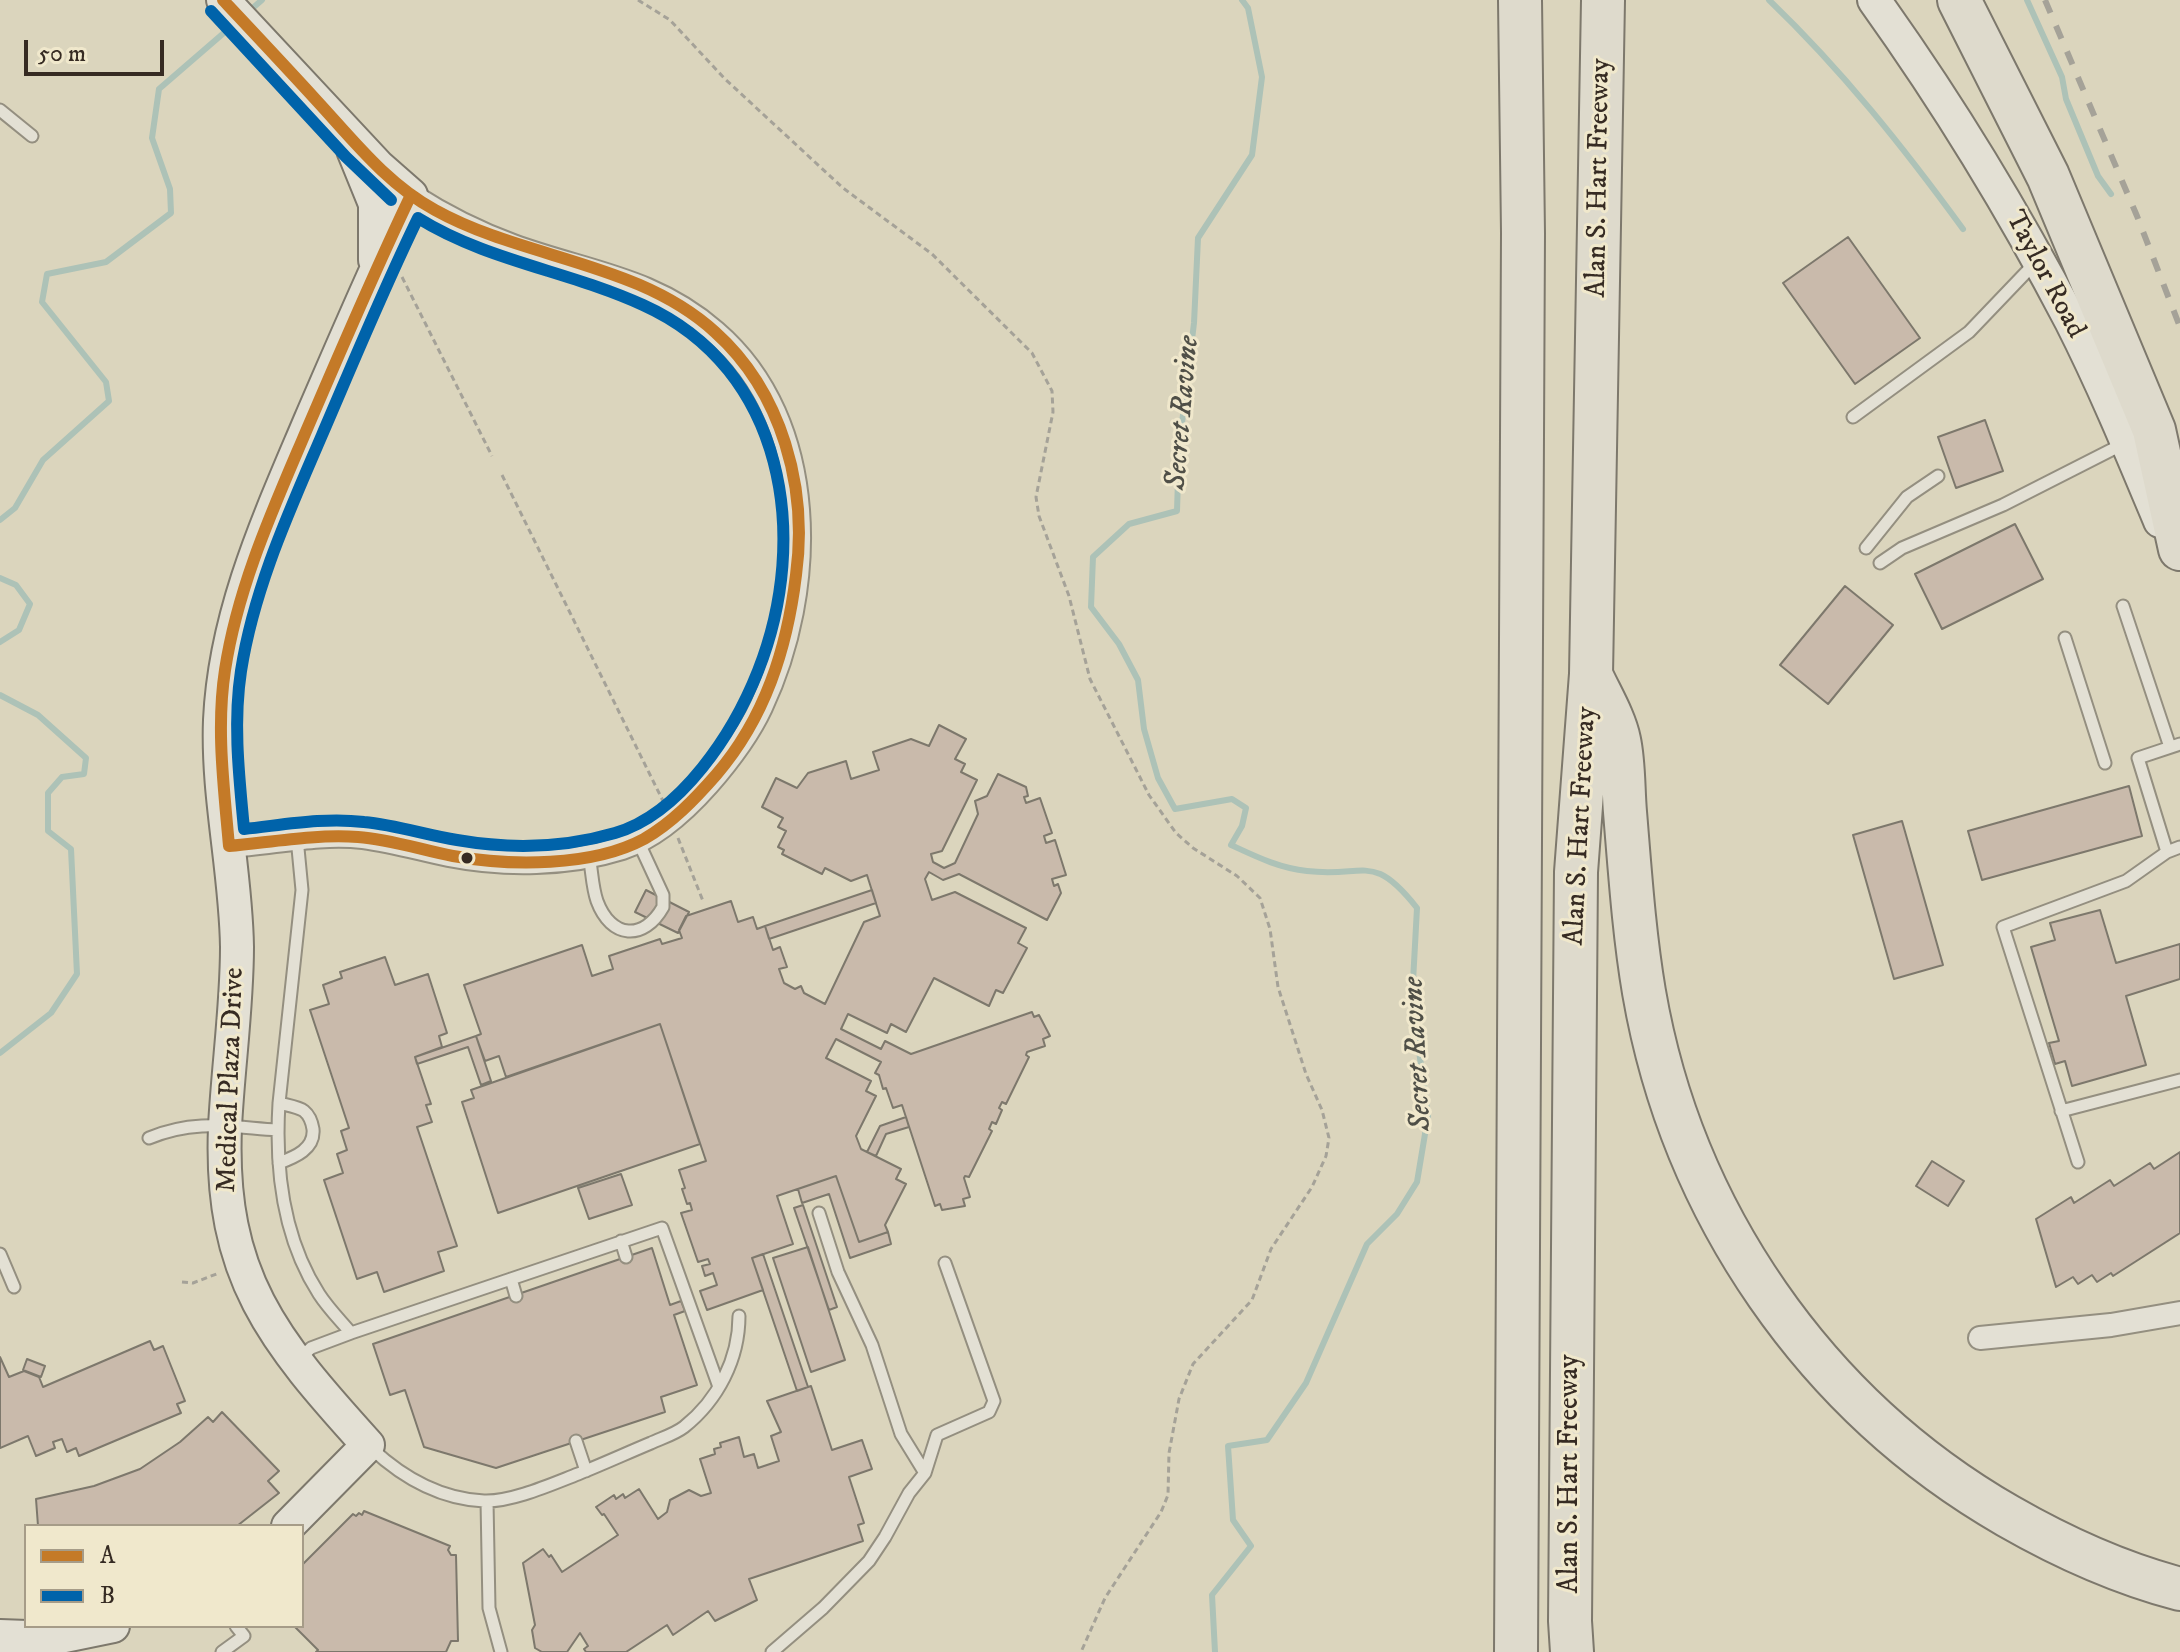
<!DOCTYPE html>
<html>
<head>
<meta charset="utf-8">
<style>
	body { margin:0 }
	#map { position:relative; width:2180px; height:1652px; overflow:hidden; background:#dbd5bd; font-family:"IM FELL DW Pica",serif }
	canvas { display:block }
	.legend { position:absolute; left:24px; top:1524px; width:280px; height:104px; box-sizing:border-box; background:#f0e8cc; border:2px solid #a69c88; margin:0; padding:10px 14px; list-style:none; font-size:24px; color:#362b23 }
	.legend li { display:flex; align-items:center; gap:16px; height:40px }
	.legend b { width:40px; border:2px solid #a69c88 }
	.scale { position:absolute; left:24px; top:40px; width:140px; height:36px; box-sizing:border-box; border:4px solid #362b23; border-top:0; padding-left:10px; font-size:24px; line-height:28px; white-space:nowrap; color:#362b23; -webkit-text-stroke:6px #f0e8cc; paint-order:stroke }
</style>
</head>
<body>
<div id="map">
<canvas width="2180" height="1652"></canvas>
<ul class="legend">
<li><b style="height:10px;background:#c47a28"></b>A</li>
<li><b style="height:10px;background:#0063aa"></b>B</li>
</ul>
<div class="scale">50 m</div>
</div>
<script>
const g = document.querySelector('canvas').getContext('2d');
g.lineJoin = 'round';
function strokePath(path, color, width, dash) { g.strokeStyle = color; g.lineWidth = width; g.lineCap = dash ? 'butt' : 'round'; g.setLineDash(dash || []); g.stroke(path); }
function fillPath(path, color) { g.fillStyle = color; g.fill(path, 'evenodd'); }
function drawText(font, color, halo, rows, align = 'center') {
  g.font = font + ' "IM FELL DW Pica",serif'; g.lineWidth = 6; g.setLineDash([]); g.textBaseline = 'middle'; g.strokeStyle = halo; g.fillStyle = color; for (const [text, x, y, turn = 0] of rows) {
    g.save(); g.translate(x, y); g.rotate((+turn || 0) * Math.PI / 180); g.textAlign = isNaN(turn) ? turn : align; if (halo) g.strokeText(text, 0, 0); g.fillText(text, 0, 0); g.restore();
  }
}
strokePath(new Path2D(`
	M1769,0C1842,70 1904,148 1963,229
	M2027,0L2062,77L2066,99L2098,176L2111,194
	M248,12L262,0
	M0,520L15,508L43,460L109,401L106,382L42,302L47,274L106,262L171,213L170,189L152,138L159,89L233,25
	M0,578L16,585L30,604L19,630L0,642
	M0,695L38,715L86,758L84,774L62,777L48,793V831L71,849L77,974L51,1013L0,1053
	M1215,1652L1212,1595L1251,1546L1233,1520L1228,1446L1267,1440L1306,1383L1367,1244L1397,1214L1417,1182L1428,1116L1412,1000L1417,908C1372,851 1366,878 1307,871C1279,868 1257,857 1231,845L1242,826L1246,808L1232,799L1175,809L1158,778L1144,729L1138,680L1119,644L1091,607L1093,557L1129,524L1177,511L1179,448L1194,323L1198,238L1252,155L1262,77L1248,8L1242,0`), '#adc2b7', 6);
const building = new Path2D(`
	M1848,237L1920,338L1855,384L1783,283Z
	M1985,420L2003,471L1956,488L1938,437Z
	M2015,524L2043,579L1942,629L1915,574Z
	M1845,586L1893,625L1828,704L1780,665Z
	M939,725L966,739L955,759L965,764L961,772L977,780L942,851L931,854L933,862L944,868L955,863L978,814L975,801L987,796L998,774L1026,787L1028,796L1024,797L1026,803L1040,798L1052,833L1044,836L1046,843L1055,840L1066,875L1052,879L1054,886L1058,884L1061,893L1047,920L959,874L943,880L929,872L925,879L932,900L955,892L1026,928L1018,943L1027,948L1003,993L996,990L989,1006L934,978L906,1032L891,1024L887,1033L848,1014L841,1029L881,1049L885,1041L911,1054L1032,1012L1034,1017L1039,1015L1050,1036L1043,1039L1045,1046L1027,1052L1026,1055L1029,1057L1006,1104L1002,1102L999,1108L1002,1110L996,1124L992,1122L989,1129L992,1131L969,1177L965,1176L964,1178L970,1197L963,1199L965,1206L942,1210L940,1204L935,1206L902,1105L893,1108L886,1088L883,1089L879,1075L875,1073L881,1062L836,1039L826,1058L871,1081L866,1091L876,1096L856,1136L861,1149L901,1169L896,1179L906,1184L885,1225L888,1232L859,1242L836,1176L777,1196L793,1244L752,1258L763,1290L707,1310L700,1291L717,1285L713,1273L705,1276L702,1266L710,1264L708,1259L698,1262L681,1213L692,1210L690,1203L687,1204L682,1189L685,1188L679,1170L706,1161L660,1024L506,1077L499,1056L485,1061L476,1036L481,1034L464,985L582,945L592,976L613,969L609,956L660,939L662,944L682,938L679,930L686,916L731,901L738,922L753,917L757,929L765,926L773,950L780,947L787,967L779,969L784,983L795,989L801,986L804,993L825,1004L864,922L880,916L867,875L851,881L825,868L822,874L782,854L784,850L778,847L786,831L778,827L783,818L762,807L776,778L797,788L808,773L846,761L851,779L879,770L873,752L911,739L929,746Z
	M2129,786L2142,836L1982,880L1968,831Z
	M1902,821L1943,965L1894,979L1853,835Z
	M646,890L689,912L678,933L635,912Z
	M872,890L876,903L769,939L765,926Z
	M2100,910L2116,963L2180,944V979L2126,996L2146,1065L2072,1086L2065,1061L2055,1064L2049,1043L2059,1041L2031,947L2055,940L2050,923Z
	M385,957L395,985L428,974L447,1033L439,1036L442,1047L415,1057L431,1104L426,1105L432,1122L417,1127L457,1246L438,1252L444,1271L384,1292L377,1272L357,1279L324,1180L343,1173L337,1154L347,1150L341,1131L349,1128L310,1010L329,1004L323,985L342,978L340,972Z
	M660,1024L700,1144L498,1213L462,1102L474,1098L471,1090Z
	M476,1036L491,1081L481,1085L468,1047L417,1064L415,1057Z
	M906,1117L909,1127L886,1134L876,1156L867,1152L880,1126Z
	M2180,1152V1233L2113,1276L2111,1273L2097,1282L2092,1275L2078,1284L2073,1277L2056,1287L2036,1219L2071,1197L2074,1203L2110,1180L2114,1186L2150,1163L2154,1169Z
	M1932,1161L1964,1181L1948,1206L1916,1186Z
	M621,1174L632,1205L589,1219L578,1188Z
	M836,1176L859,1242L888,1232L891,1244L850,1258L829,1194L802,1203L798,1189Z
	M803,1205L837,1307L829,1310L794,1208Z
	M808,1247L845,1360L811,1372L773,1258Z
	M652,1248L670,1305L681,1301L685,1311L674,1315L697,1385L661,1397L665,1412L496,1468L424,1447L405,1390L390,1395L373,1344Z
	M763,1254L808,1387L797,1391L752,1258Z
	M150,1341L154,1350L163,1346L185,1401L177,1404L181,1413L79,1456L76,1448L67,1452L62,1439L53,1442L55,1448L36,1456L28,1436L0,1448V1357L9,1377L24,1371L39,1377L43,1387Z
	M27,1359L45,1366L41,1377L23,1370Z
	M811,1386L832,1450L862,1440L872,1469L849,1477L864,1523L858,1525L863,1541L749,1579L757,1600L715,1621L708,1611L673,1635L667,1625L626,1652H586L584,1649L588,1646L580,1633L567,1652H542L535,1648L532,1630L535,1625L523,1563L543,1549L549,1557L551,1555L562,1572L618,1535L604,1514L602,1515L596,1507L614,1495L616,1499L623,1494L625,1498L639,1489L658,1519L667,1512L670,1500L689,1490L701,1496L711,1493L700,1459L715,1454L714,1449L721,1447L720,1443L739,1437L744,1457L754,1454L758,1468L779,1461L771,1436L781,1432L767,1401Z
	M222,1412L279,1471L268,1481L279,1493L237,1526H38L36,1499L94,1486L140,1469L180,1442L208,1417L213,1422Z
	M364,1511L450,1546L448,1550L451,1555H456L458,1641H451L446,1652H316L318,1650L294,1626H302V1565L353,1514L356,1516L359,1513L362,1515Z`);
fillPath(building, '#c9baab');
strokePath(building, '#7d786c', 2);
const lane = new Path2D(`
	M0,110L32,136
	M1853,417L1969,332L2035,263
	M1866,548L1907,497L1938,476
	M1880,563L1902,548L2003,505L2123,444
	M2123,606L2170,747
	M2065,638L2105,763
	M297,838L302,890L279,1103C275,1168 283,1238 319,1294C328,1308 340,1320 351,1333
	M2167,852L2138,758L2180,744
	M589,856C592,870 592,887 597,901C611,939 644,941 663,907V895L638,841
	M2061,1111L2180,1080
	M149,1138C195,1119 230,1127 277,1130
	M2078,1162L2003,927L2126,881L2167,852L2180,847
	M279,1163C295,1157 315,1149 313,1129C312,1123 309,1115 304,1111C299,1107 286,1105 279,1103
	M819,1213L838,1272L872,1345L901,1434L925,1473
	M621,1241L626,1257
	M0,1254L14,1287
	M511,1279L516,1296
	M298,1360L311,1348L351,1333L662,1228L719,1387
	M576,1441L586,1471
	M371,1448C402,1477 440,1499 484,1501C512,1502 552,1484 578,1474C603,1464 627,1453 651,1443C662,1438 675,1434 684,1427C718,1400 739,1359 739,1316
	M487,1501L489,1608L501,1652
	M222,1652L244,1636L236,1626
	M772,1652L823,1608L869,1561L885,1537L909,1493L925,1473L937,1435L989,1412L994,1401L945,1263`);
const street = new Path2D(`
	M229,846C275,843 318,832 363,837C393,841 420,849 449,855C505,866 568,865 622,848C656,837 685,810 708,784C728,761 748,735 761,707C816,591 820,422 715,332C653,278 587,273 513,246C477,233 442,215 411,195
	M1980,1338L2111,1325L2180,1313`);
const secondary = new Path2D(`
	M223,0L378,166L411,195C375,269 343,345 310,421C269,518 225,613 220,720C217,796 236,871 237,947C237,1007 228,1067 225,1127C219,1276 273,1340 368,1445L288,1526
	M1874,0C1947,102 2013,210 2071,321C2104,386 2132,454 2160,521
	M353,150L375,204V260
	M0,1636L55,1638L113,1626`);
const highway = new Path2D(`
	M1959,0L2048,176L2154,430L2180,549
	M1593,679C1602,698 1615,720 1619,740C1624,763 1623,789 1625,812C1630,872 1634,933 1644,992C1682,1212 1815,1405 2008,1516C2062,1547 2119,1573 2180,1589
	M1516,1652L1523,233L1520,0
	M1572,1652L1570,1621L1576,872L1591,674L1603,0`);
strokePath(lane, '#948f80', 15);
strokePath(street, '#948f80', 26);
strokePath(secondary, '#7d786c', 36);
strokePath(highway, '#7d786c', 46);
strokePath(new Path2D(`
	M638,0L670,20L725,79L843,188L932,254L1032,353L1052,391L1053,412L1036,497L1039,516L1069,596L1090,679L1149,795L1176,833L1193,848L1237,876L1260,898L1270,929L1278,987L1306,1074L1322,1110L1329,1138L1326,1156L1312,1187L1271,1249L1252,1300L1193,1364L1179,1399L1169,1453L1168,1495L1161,1512L1105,1598L1081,1652
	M402,277L492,456
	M502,475L663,801
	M678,838L703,901
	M182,1282L193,1283L219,1273`), '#a5a298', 3, [6, 4]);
strokePath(lane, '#e3e0d4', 11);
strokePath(street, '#e3e0d4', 22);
strokePath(secondary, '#e3e0d4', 32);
strokePath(highway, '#dedacc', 42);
strokePath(new Path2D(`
	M2045,0L2137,216L2180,327`), '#a5a298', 6, [14, 14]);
strokePath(new Path2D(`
	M223,0C254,33 286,67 317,101C353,140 387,184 435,210C523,259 639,262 715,332C782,392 808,488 796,575C787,649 765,718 716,775C695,799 672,823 644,839C592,867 510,866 453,856C421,850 390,839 358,837C315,834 272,842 229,846C224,788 216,728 225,670C238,585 274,507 307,429C341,350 374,272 411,195`), '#c47a28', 12);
strokePath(new Path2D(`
	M211,11L346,157L391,200
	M418,218C487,261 569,271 643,305C785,369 811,537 758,671C734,732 681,814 615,833C564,848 509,849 457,840C426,835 396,825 364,822C324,817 283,825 244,829C239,776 233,723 241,671C254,588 289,512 322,435C353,363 383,290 418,218Z`), '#0063aa', 12);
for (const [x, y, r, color] of [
	[467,858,7,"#362b23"]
]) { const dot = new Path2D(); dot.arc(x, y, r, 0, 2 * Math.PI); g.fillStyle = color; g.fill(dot); strokePath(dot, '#f0e8cc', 3); }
drawText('28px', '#362b23', '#f0e8cc', [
	["Alan S. Hart Freeway",1600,178,-89],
	["Taylor Road",2044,275,62],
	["Alan S. Hart Freeway",1582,826,-87],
	["Medical Plaza Drive",232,1080,-88],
	["Alan S. Hart Freeway",1571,1474,-90]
]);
drawText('italic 30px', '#4f4f47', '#f0e8cc', [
	["Secret Ravine",1184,413,-85],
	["Secret Ravine",1419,1054,-93]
]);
</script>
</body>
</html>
